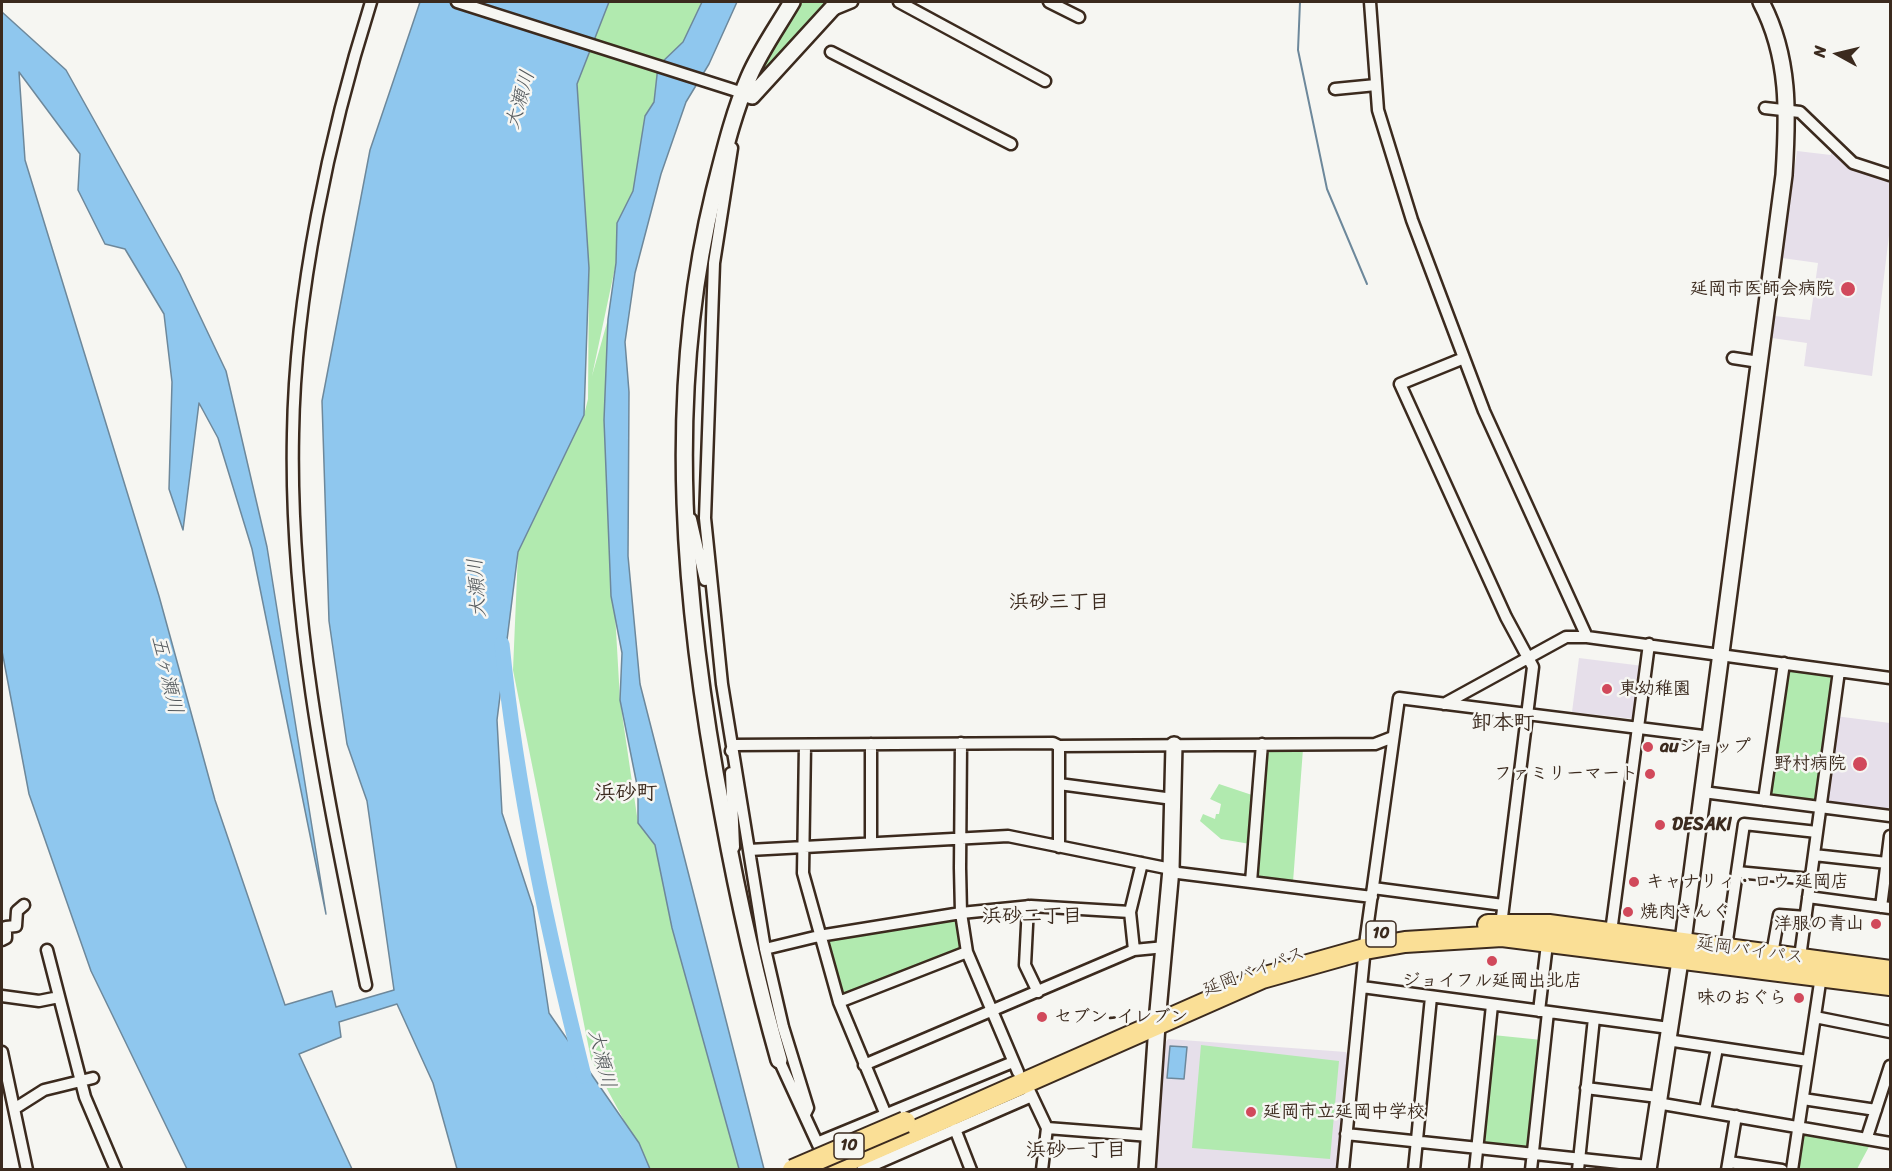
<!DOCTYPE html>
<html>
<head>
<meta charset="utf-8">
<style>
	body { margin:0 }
	#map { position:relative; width:1892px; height:1171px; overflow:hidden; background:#f6f6f2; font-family:Sriracha,sans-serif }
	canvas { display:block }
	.frame { position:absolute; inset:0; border:3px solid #3b2a1e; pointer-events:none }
	.north { position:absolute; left:1808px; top:24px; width:60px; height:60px; -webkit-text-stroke:4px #f6f6f2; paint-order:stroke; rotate:278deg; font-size:16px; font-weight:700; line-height:24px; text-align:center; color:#3b2a1e }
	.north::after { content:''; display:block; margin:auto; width:21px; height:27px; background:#3b2a1e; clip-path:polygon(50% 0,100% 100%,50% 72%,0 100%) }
</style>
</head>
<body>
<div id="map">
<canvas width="1892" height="1171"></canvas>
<div class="frame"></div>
<div class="north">N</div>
</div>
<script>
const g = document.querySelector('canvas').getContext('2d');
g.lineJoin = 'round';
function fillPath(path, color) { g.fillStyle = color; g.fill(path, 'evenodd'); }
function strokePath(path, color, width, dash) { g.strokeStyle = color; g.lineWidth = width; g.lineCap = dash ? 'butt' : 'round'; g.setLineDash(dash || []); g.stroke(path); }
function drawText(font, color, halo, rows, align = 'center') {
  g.font = font + ' Sriracha,"Klee One",sans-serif'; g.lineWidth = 5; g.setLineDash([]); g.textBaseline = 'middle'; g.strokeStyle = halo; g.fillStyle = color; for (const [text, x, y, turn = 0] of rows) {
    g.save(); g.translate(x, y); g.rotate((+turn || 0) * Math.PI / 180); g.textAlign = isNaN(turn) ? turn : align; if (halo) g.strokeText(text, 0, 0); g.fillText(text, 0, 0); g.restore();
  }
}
fillPath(new Path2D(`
	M1831,150L1848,164L1890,178V227L1872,376L1804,366L1807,343L1772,338L1775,316L1810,320L1818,263L1782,258L1797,151L1831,155Z
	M1579,658L1643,666L1635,719L1572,712Z
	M1835,716L1890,723V804L1887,812L1824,804Z
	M1168,1039L1346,1052L1348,1055L1337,1169L1156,1170L1165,1043Z`), '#e6dfea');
fillPath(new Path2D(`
	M609,2H704L683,42L658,66L654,102L645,116L633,191L617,223L616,263L592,376L608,319L604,420L620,700L638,823L655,845L743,1169H650L591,1059L513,670L518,552L584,415L588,399L589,268L577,84Z
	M799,2H829L759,81L754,78Z
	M1785,667L1835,674L1817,804L1766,798Z
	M1267,749H1303L1293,882L1257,877Z
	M1219,784L1255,796L1250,844L1221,839L1200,821L1203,814L1215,819L1216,814H1219L1221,804L1210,799Z
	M956,918L962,949L842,995L826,942Z
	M1493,1035L1542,1040L1528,1151L1480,1146Z
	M1201,1045L1339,1061L1330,1159L1192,1148Z
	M1803,1132L1871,1143L1857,1169L1797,1170Z`), '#b1eaaf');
const water = new Path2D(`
	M420,2H609L577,84L589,268L584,415L518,552L497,720L502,813L533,907L549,1013L639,1143L650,1169H457L433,1083L397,1004L339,1022L341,1037L299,1054L352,1169H187L91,971L29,794L2,651V12L66,70L180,274L226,371L267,547L326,914L252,549L218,438L199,403L183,530L169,489L172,382L164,314L125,249L105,244L78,190L80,154L19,72L25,160L159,596L215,800L285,1005L332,991L336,1007L394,990L367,801L347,744L329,621L322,401L370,150Z
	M702,2H737L709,64L686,102L661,174L635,273L625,342L629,392L628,556L640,684L764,1169H739L672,928L655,845L638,823V790L620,700L622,653L611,596L604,420L608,319L616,263L617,223L633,191L645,116L654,102L658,66L683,42Z
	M1170,1046L1187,1047L1184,1079L1167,1078Z`);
fillPath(water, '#8fc7ee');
strokePath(water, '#6d889b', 1.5);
strokePath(new Path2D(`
	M1300,2L1298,50L1327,189L1367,284`), '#6d889b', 2);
strokePath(new Path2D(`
	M502,644C517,791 548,933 584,1076`), '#8fc7ee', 15);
const street = new Path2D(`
	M457,2L743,93
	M899,2L1045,81
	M1049,2L1079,17
	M1370,2L1378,110L1412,220L1484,411L1587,637L1890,678
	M830,11L852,2
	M831,52L1011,144
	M1335,89L1376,85
	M1765,108L1800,112L1853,163L1890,175
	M732,148L714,263L705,518L722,684L765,949L783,1027L808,1108L805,1114
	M1464,358L1400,384L1506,617L1533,667L1501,925
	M1733,358L1759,362
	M691,519L705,580
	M1444,704L1566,637H1587
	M961,743L960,868L961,913L967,952L1018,1072
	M871,744V842
	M805,745L803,873L839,1002L886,1115
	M1059,746V847
	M731,751L733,745L1053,743L1059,746L1375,744L1393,737
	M731,773L734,847
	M1059,784L1173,799
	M1703,792L1890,816
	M1764,800L1784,663
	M749,850L1008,836L1171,869L1178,873L1372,897
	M1814,855L1887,863
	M1737,872L1811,879
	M1251,882L1262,744
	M1373,888L1503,905
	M1808,897L1890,908
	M1028,906L1025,965L1038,992
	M1881,907L1890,836
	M1611,932L1649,644
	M2,940L6,938V927L16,926L17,911L24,905
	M1726,947L1744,824L1817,832
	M765,949L819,936L961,913L1031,906L1130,912
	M47,950L85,1097L116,1170
	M1134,950L1130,912L1142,863
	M1772,954L1779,915L1806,917
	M1800,957L1839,671
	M366,985C329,803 289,621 293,434C295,295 329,135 371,2
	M1362,987L1669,1028
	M2,996L39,1001L59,997
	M839,1002L967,952
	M1539,1011L1547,944
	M1815,1017L1890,1032
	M1667,1040L1808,1061
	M2,1052L27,1170
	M779,1060L820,1149
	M864,1065L1134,950L1165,947
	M1586,1088L1658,1097
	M1029,1090L1047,1128L1042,1170
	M1803,1099L1876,1110
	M1657,1103L1890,1143
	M14,1109L44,1090L93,1078
	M1705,1111L1717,1048
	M1047,1128L1150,1136
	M955,1129L971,1170
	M1346,1134L1648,1166
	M1867,1137L1890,1066
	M819,1142L1013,1062
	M1729,1162L1782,1170
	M862,1170L1032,1096
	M1343,1170L1366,937L1399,698L1711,737
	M1414,1170L1431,997
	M1475,1170L1492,1005
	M1531,1170L1548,1012
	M1578,1170L1594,1018
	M1727,1170L1736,1116
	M1792,1170L1821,976`);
const secondary = new Path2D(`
	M743,93L752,96L838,2
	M779,1060C756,979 738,898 723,816C684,611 664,397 714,192C724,153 733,114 749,77C760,51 778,26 792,2
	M1147,1170L1158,1011L1171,869L1174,745
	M1648,1170L1683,941L1784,175C1788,114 1790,57 1761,2`);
const highway = new Path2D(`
	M1488,925H1549L1890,971
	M827,1170L1262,978L1365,949L1405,942L1502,936L1890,985`);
strokePath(street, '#3b2a1e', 15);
strokePath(secondary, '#3b2a1e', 20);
strokePath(highway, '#3b2a1e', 24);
strokePath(street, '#f6f6f2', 10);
strokePath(secondary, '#f6f6f2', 15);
strokePath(highway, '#fadf96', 20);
const highwayBridge = new Path2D(`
	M793,1170L905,1122`);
strokePath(highwayBridge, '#3b2a1e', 24, []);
strokePath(highwayBridge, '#fadf96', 20);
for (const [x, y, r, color] of [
	[1848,289,8,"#d1495b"],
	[1607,689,6,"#d1495b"],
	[1648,747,6,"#d1495b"],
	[1860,764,8,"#d1495b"],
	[1650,774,6,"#d1495b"],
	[1660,825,6,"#d1495b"],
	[1634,882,6,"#d1495b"],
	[1628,912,6,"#d1495b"],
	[1876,924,6,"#d1495b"],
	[1492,961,6,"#d1495b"],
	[1799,998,6,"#d1495b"],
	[1042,1017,6,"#d1495b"],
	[1251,1112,6,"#d1495b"]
]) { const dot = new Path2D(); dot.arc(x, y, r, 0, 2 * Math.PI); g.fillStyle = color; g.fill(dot); strokePath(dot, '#f6f6f2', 2); }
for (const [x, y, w] of [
	[1381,934,30],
	[849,1146,30]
]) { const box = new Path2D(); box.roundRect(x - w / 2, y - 13, w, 26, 4.5); g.fillStyle = '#f6f6f2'; g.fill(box); strokePath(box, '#3b2a1e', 1.5); }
drawText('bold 16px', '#3b2a1e', null, [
	["10",1381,934],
	["10",849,1146]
]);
drawText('bold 18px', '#3b2a1e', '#f6f6f2', [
	["延岡市医師会病院",1834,289,"right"],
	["東幼稚園",1619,689],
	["auショップ",1660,747],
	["野村病院",1846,764,"right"],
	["ファミリーマート",1638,774,"right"],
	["DESAKI",1672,825],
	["キャナリィ・ロウ 延岡店",1646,882],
	["焼肉きんぐ",1640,912],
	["洋服の青山",1864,924,"right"],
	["ジョイフル延岡出北店",1492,981,"center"],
	["味のおぐら",1787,998,"right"],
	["セブン-イレブン",1054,1017],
	["延岡市立延岡中学校",1263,1112]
], 'left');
drawText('18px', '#3b2a1e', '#f6f6f2', [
	["延岡バイパス",1750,951,8],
	["延岡バイパス",1254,972,-21]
]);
drawText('italic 20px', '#54595c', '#f6f6f2', [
	["大瀬川",521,100,-74],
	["大瀬川",478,588,-94],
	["五ヶ瀬川",166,675,77],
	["大瀬川",601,1059,76]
]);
drawText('bold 20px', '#3b2a1e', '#f6f6f2', [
	["浜砂三丁目",1059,603],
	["浜砂二丁目",1032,917],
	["浜砂一丁目",1076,1151]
]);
drawText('bold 21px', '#3b2a1e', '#f6f6f2', [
	["卸本町",1503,724],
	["浜砂町",626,794]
]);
</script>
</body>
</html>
